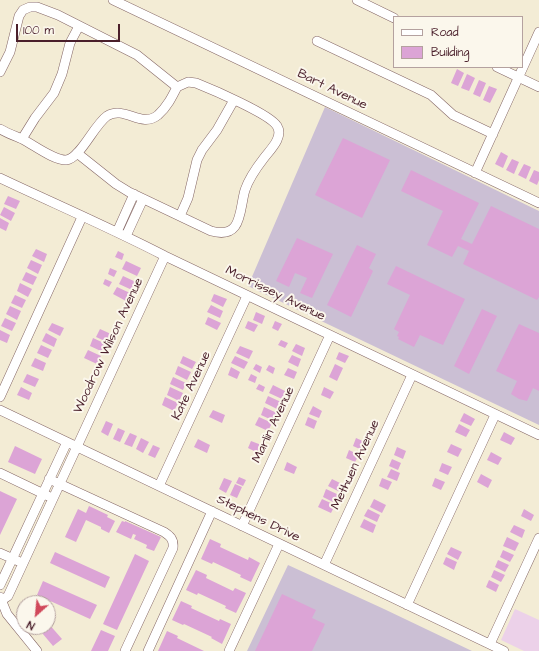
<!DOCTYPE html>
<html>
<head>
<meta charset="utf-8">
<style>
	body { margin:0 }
	#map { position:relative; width:539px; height:651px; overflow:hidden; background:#f3ecd5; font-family:"Architects Daughter",sans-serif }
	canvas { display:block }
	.legend { position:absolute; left:393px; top:16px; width:130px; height:52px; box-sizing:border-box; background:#fbf7ec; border:1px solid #b4a19f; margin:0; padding:5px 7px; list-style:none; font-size:12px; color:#4a1f2b }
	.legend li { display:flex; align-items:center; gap:8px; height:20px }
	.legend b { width:20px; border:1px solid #b4a19f }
	.north { position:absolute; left:16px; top:595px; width:40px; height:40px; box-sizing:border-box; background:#fbf7ec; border:1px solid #b4a19f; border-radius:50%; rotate:207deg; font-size:11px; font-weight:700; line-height:16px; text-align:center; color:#4a1f2b }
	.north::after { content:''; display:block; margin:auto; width:14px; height:18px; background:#d1495b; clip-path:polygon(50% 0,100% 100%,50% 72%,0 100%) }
	.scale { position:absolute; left:16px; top:24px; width:104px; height:18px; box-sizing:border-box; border:2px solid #4a1f2b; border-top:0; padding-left:5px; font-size:12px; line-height:14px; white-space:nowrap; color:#4a1f2b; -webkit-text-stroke:3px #fbf7ec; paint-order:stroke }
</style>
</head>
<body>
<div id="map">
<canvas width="539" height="651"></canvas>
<ul class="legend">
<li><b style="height:5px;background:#fff"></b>Road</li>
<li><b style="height:11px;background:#dca4d6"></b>Building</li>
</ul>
<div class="north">N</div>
<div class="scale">100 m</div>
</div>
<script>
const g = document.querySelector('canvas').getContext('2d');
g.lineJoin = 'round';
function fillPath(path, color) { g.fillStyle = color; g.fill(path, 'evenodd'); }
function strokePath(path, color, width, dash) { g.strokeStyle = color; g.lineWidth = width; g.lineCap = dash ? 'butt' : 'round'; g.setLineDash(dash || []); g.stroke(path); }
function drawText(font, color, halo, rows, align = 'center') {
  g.font = font + ' "Architects Daughter",sans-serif'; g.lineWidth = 4; g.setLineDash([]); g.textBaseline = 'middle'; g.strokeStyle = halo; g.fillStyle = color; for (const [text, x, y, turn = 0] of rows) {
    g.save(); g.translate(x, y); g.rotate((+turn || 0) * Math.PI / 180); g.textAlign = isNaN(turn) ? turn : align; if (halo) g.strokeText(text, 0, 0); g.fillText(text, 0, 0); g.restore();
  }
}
fillPath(new Path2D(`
	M515,609L539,620V651H524L501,640Z`), '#ecd1e9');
fillPath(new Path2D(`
	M325,107L539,211V425L248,286Z
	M288,565L384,609L472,651H247Z`), '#cbbfd4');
fillPath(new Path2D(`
	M457,69L464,73L458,86L451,83Z
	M467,74L475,78L469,91L461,88Z
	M479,80L486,83L480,97L473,94Z
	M489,86L497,89L490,103L483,100Z
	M343,138L390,160L362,218L315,195Z
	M501,152L508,156L503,168L495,164Z
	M512,159L519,162L514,174L506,170Z
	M524,164L531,167L526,179L518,175Z
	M411,170L479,203L461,239L472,244L491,206L539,229V297L537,300L463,264L469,251L458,246L452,257L427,245L443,211L401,191Z
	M534,170L539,172V180L537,185L529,181Z
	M8,196L20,201L16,209L4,204Z
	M4,207L15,213L11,221L0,215Z
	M0,218L9,223L6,231L0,228Z
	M297,238L333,254L312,298L300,293L307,278L295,273L289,287L276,281Z
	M357,245L376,254L369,268L373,271L351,317L327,305Z
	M36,249L47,254L44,262L32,256Z
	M118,251L124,254L122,260L115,257Z
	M31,260L42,265L38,274L27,268Z
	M126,261L141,268L137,276L122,269Z
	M396,266L465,299L443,345L420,335L414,347L398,339L399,337L397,336L399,332L394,329L410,295L387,284Z
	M110,268L117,271L114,277L108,274Z
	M26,272L37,277L33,285L22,280Z
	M123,276L136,282L132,290L119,284Z
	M105,279L112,282L109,287L103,284Z
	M20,283L32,289L28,297L17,291Z
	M117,287L130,293L126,301L113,294Z
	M214,294L227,299L223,307L211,301Z
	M15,295L26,300L22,308L11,303Z
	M211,305L223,311L220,318L207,312Z
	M10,306L21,311L17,320L6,314Z
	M482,309L497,316L469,374L454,366Z
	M256,312L265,316L262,324L253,320Z
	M208,317L221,323L217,330L205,324Z
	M5,318L16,323L12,331L1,326Z
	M248,321L258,325L254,332L245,328Z
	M275,321L282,324L278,331L272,328Z
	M52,323L64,328L60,336L48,330Z
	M519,324L539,333V391L533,388L527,401L519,399L511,394L517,381L496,371Z
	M100,329L111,334L107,342L96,337Z
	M0,330L10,335L7,343L0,340Z
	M46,333L57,339L54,347L42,341Z
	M93,338L106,344L103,352L90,346Z
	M281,340L288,343L285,348L278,345Z
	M296,344L305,348L302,356L292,351Z
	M41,345L52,350L48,358L37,353Z
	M240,346L253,351L249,359L236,353Z
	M88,350L101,356L97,364L84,358Z
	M339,352L349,356L345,363L336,359Z
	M292,355L301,359L298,367L288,362Z
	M183,356L196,362L192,369L180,363Z
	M235,356L248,362L244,369L231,363Z
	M35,358L46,363L43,371L31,366Z
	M256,364L262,367L260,373L253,369Z
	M335,364L343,368L337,381L329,377Z
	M269,365L275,368L273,374L266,370Z
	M178,366L191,372L187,380L175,374Z
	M231,367L240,372L237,379L228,375Z
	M288,368L297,372L294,379L284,375Z
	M27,374L39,379L35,387L23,382Z
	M251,374L257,377L255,383L248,380Z
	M173,377L186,383L183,390L170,384Z
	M259,384L265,387L263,392L256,389Z
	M273,385L285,391L282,399L269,393Z
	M21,387L32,393L29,400L17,395Z
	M170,387L183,393L179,401L167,395Z
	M324,387L334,392L330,399L321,395Z
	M268,396L281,402L277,409L265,403Z
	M165,397L178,403L174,411L162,405Z
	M313,406L322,411L319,418L309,414Z
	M264,407L277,413L274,421L261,415Z
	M213,410L225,415L222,423L209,417Z
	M464,413L475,419L471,426L460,421Z
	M259,417L272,423L268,431L255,425Z
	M308,417L317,421L314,429L305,425Z
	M106,421L113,424L108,436L101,432Z
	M459,424L470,430L466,437L455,432Z
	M118,428L125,431L120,442L113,439Z
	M504,432L515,438L511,445L500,440Z
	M130,433L137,436L132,447L124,444Z
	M141,438L149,442L143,453L136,449Z
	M356,438L365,442L362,450L353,446Z
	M198,439L210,445L207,453L194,447Z
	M251,441L264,446L260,454L248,448Z
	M451,444L462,449L458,457L447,452Z
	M153,445L160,448L155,458L148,455Z
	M15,446L42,459L35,474L8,462Z
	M397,447L406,451L403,459L394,455Z
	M349,450L359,455L355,462L346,458Z
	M491,452L502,458L498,465L487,460Z
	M392,459L401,463L398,470L389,466Z
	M287,462L297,467L294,474L284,470Z
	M442,463L452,467L448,475L439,471Z
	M391,469L400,473L397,481L387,477Z
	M481,474L492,480L488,488L477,482Z
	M239,477L246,480L243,486L236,483Z
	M224,478L232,481L226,493L219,489Z
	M382,478L392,482L388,490L379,486Z
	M435,478L445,482L441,490L432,486Z
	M332,479L344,485L340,492L328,486Z
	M235,484L242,487L237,498L230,495Z
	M326,489L339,495L335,503L323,497Z
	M0,491L17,499L0,535Z
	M322,499L335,505L331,513L318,507Z
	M374,499L386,505L382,513L370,507Z
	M89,506L108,515L107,517L115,521L109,533L101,529V527L86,520L76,542L65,537L78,509L86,513Z
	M368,509L380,515L377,522L364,516Z
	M524,509L534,515L531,521L521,516Z
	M364,519L376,525L373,533L360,527Z
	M122,521L125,522V521L161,537L154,551L146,548L147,545L134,539L136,535L133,534L131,539L116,532Z
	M514,525L525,530L522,538L510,532Z
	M507,537L519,543L515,551L503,546Z
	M210,539L221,544L220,547L248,560L249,557L260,563L251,582L240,577L241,575L213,562L212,564L201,559Z
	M451,547L462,552L458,560L447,554Z
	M503,550L514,555L510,562L500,557Z
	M55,552L110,577L105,588L50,563Z
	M135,554L149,561L117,630L103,624Z
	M446,557L457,562L454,570L443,564Z
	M498,560L509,565L505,572L495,567Z
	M196,570L207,575L206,578L233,591L235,588L246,593L236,613L225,608L226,606L198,593L197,595L186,590Z
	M494,570L505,575L501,582L491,577Z
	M489,580L499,585L496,592L486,587Z
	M43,581L97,605L90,619L37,595Z
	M282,594L316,610L312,618L325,624L312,651H255Z
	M181,601L192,606L191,608L219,621L220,619L231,624L222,644L211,638L212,637L184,624L183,625L172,620Z
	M48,623L62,639L53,646L37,627H48Z
	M101,630L115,636L108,651H91Z
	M167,631L178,636L177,638L204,651H158Z`), '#dca4d6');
const minor = new Path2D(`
	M113,0L539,203
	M357,0L394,18
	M317,41L431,95L453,115L493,134
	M497,67L539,87
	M0,72L10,52L19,16L23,10L30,7H37L58,15L137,55L177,87
	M0,129C7,133 15,136 22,139C34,145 53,160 66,160C80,159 94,125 107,116C125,105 141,129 158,115C167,107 172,97 177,87
	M22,139L35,118L54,93L62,74L70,43L79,26
	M77,153L116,184L129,192L211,231C243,240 239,210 245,190C249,178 257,167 264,158C270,150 284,137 277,126C270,114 211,89 196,83L188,82L177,87
	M475,173L539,32
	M0,178C55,204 111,228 165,256L539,435
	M180,216L188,198L197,160L202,150L217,130L234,100
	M117,232L134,194
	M126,236L143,199
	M0,397L82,217
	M0,410L504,651
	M0,473L48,496
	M49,479L164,532C170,536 174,539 173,548L125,651
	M159,486L247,296
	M242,526L330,335
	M0,553L18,561
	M324,565L412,375
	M0,585L67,442
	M0,597L7,614L37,651
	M2,600L8,596L165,256
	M407,605L495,415
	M490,644L539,538
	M148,651L212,511
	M229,651L279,544`);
strokePath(minor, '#856766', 10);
strokePath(minor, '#fff', 9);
drawText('13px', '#4a1f2b', '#fbf7ec', [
	["Bart Avenue",332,90,26],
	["Morrissey Avenue",275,294,26],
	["Woodrow Wilson Avenue",109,346,-65],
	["Kate Avenue",192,386,-65],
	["Marlin Avenue",274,425,-65],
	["Methuen Avenue",356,465,-65],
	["Stephens Drive",258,519,26]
]);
</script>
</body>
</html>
